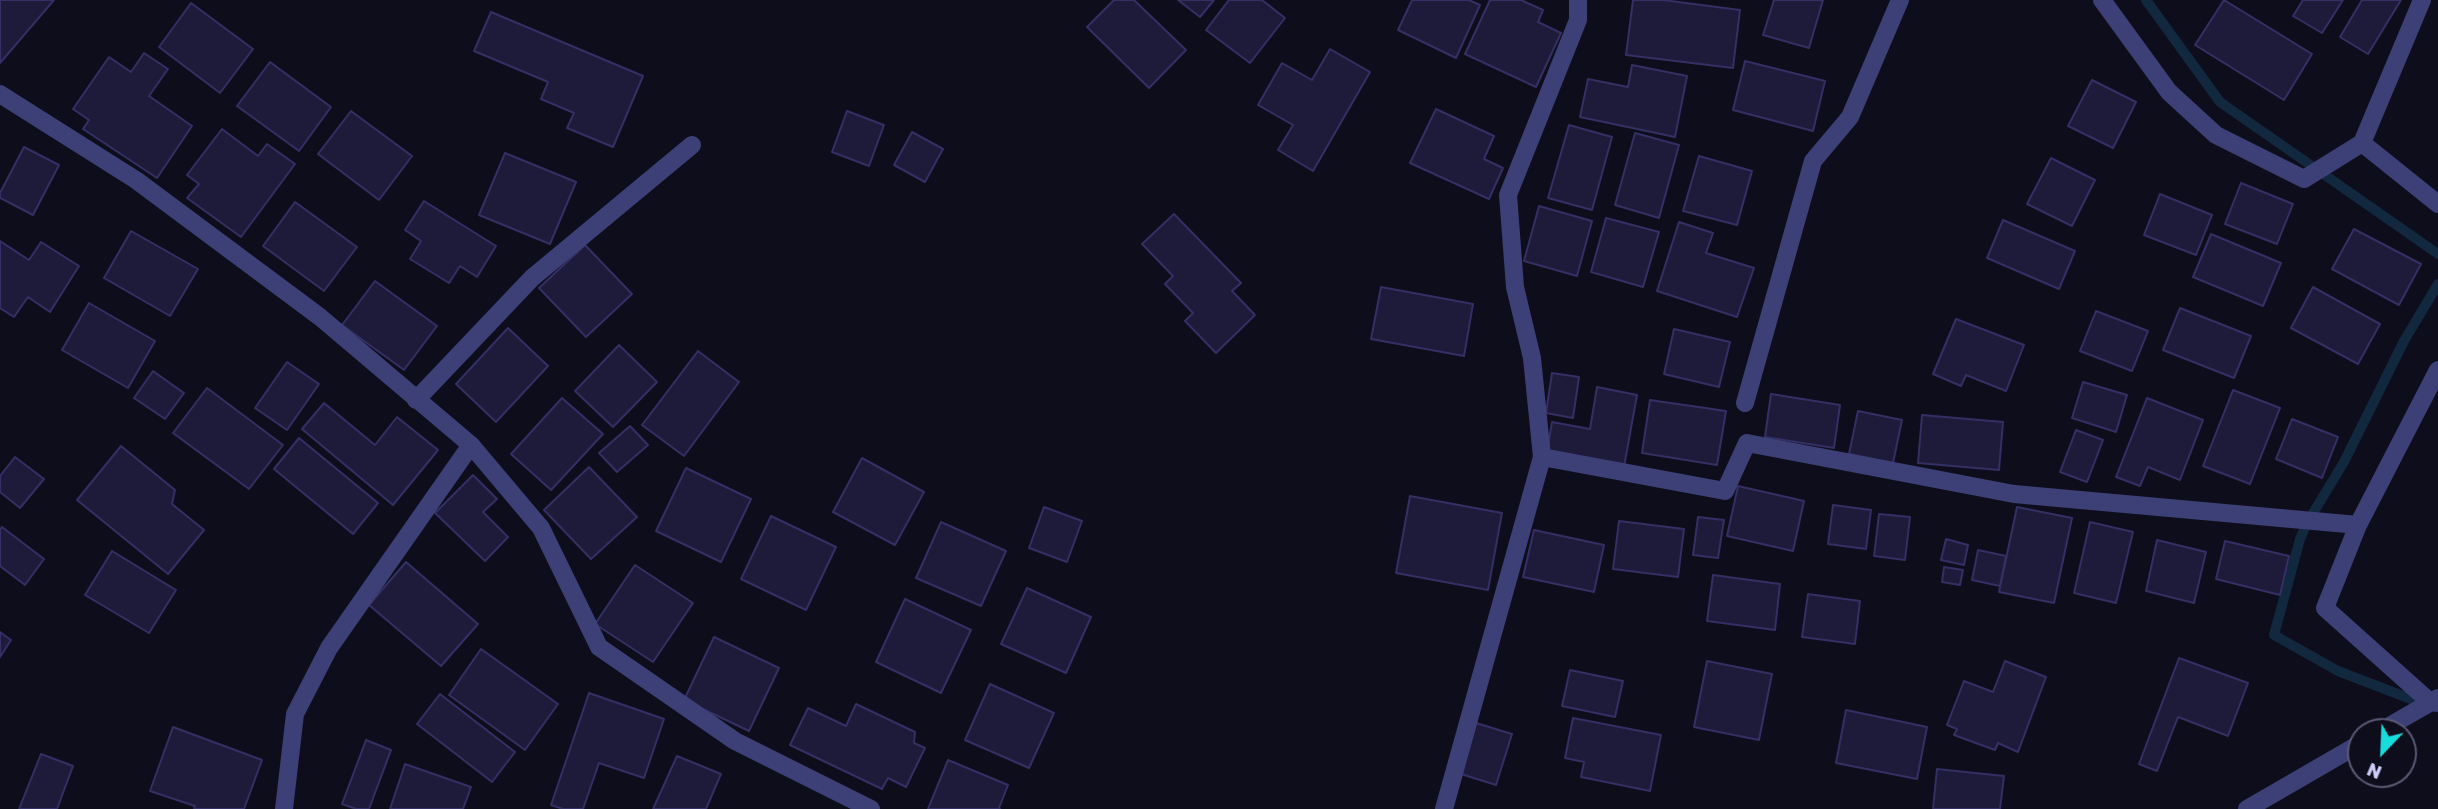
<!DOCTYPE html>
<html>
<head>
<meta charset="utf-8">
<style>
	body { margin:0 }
	#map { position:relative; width:2438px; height:809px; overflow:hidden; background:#0e0d1b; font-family:Rubik,sans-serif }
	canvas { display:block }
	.north { position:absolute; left:2347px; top:718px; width:70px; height:70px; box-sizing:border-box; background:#0e0d1b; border:2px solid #5a5974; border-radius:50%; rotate:203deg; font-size:19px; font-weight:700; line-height:28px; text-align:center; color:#cdccfa }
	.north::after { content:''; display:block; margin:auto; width:24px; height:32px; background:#16dcdb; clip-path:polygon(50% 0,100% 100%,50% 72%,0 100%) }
</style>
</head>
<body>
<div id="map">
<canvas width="2438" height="809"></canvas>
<div class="north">N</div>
</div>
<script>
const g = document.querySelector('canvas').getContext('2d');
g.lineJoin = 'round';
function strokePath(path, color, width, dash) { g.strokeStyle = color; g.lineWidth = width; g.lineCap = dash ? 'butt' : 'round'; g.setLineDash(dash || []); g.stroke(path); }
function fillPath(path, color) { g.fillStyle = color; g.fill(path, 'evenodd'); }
strokePath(new Path2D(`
	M2146,0L2220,102L2438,254
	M2429,706L2338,671L2274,635L2300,539L2307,523L2344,462L2404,341L2438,284`), '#12283f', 10);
const building = new Path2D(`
	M0,0H54L0,63Z
	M1114,0H1134L1186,50L1149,88L1087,27Z
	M1178,0H1214L1200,17Z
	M1229,0H1262L1285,18L1250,63L1206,30Z
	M1412,0H1469L1480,5L1456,58L1398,30Z
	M1490,0H1521L1543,10L1538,22L1561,33L1536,87L1465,54Z
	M1633,0H1663L1740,10L1733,68L1626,55Z
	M1774,0H1823L1809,48L1763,35Z
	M2224,0L2312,54L2284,100L2195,45Z
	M2303,0H2343L2322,33L2293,16Z
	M2362,0H2401L2368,54L2340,37Z
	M191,3L253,49L220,93L159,47Z
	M491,12L643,76L613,147L567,128L574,113L541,99L548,82L474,51Z
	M1330,49L1370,72L1313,171L1278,150L1293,125L1258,105L1282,63L1312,80Z
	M144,53L168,69L149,96L192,126L157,178L83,129L89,120L73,109L109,57L131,72Z
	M1745,61L1825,81L1813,131L1733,110Z
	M270,62L331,107L299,151L237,106Z
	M1632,65L1687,76L1675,137L1580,117L1588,79L1628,87Z
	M2092,80L2136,102L2113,148L2068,126Z
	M1436,109L1494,136L1484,159L1503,168L1489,199L1410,163Z
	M351,111L412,156L379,200L318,154Z
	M847,111L884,125L869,166L832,152Z
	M1569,125L1612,137L1592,210L1548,198Z
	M222,129L258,156L267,144L295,164L241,237L187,198L199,184L187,175Z
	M912,132L943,149L925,182L894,165Z
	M1635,133L1679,145L1659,218L1615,205Z
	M24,147L59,165L33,215L0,198V193Z
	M505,153L576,182L550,244L479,215Z
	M1699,156L1752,171L1737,225L1683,211Z
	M2051,158L2095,180L2072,226L2027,204Z
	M2241,183L2293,204L2277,244L2225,224Z
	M2160,194L2212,215L2196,255L2144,235Z
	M424,201L496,246L477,277L460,266L449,283L410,259L421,241L405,230Z
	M295,202L357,247L324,291L263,246Z
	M1539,206L1592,221L1577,276L1524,261Z
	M1174,214L1241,283L1232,291L1255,315L1216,353L1185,321L1193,313L1165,284L1173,276L1142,244Z
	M1606,218L1659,232L1643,287L1591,272Z
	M2003,220L2075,251L2059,289L1987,258Z
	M1679,222L1713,233L1706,253L1754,268L1737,317L1657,291Z
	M2354,229L2421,264L2399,305L2332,269Z
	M131,231L198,269L170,316L104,278Z
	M2211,234L2281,263L2263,306L2193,277Z
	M0,241L29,260L41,242L79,266L50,312L28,297L14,317L0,308Z
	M585,245L632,294L586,337L539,288Z
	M375,281L437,326L404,370L342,325Z
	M1381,287L1473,304L1464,356L1371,339Z
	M2313,287L2380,324L2358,364L2291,328Z
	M89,303L155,341L128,388L62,350Z
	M2180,308L2251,336L2234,378L2163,350Z
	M2096,311L2148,331L2132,371L2080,351Z
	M1956,319L2024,345L2006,391L1966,375L1961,386L1933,374Z
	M508,328L548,366L496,422L456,384Z
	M1674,329L1730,342L1719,387L1664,374Z
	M619,345L657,382L613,427L575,391Z
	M698,351L739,382L684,456L642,425Z
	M287,362L319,384L287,430L255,408Z
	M153,371L184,393L165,419L134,398Z
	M1552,373L1579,377L1573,418L1546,413Z
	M2083,382L2127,395L2116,432L2072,418Z
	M1597,387L1637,395L1624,467L1547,452L1552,422L1590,429Z
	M207,388L283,445L249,489L173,433Z
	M2233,390L2280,408L2250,484L2203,466Z
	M1771,394L1840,405L1834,448L1765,437Z
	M562,398L603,434L551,490L511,454Z
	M2147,398L2203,420L2180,480L2148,467L2140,486L2116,477Z
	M1650,400L1726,411L1717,465L1642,453Z
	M324,403L375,445L397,417L438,450L393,505L302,429Z
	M1858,411L1902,420L1893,463L1849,454Z
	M1922,415L2003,422L1999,470L1918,463Z
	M2292,419L2338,437L2322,478L2276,459Z
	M630,426L648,445L617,472L599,453Z
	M2076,430L2103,440L2087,482L2060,472Z
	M299,438L378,503L353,534L274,469Z
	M121,446L175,490L172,504L204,530L168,574L77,500Z
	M15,457L44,479L20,508L0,492V476Z
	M862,458L924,492L895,545L833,512Z
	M589,467L637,517L591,559L544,510Z
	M686,468L751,499L721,562L656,531Z
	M473,475L497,499L483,512L508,537L485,561L435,513Z
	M1738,486L1804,501L1793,551L1727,536Z
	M1410,496L1502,513L1488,590L1396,573Z
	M1833,505L1871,510L1866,549L1828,544Z
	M1044,507L1082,521L1067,562L1029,548Z
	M2017,507L2072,518L2054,603L1999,592Z
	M1879,514L1910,517L1905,560L1874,556Z
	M771,516L836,547L806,610L741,579Z
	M1698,517L1724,520L1718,558L1693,555Z
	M1619,521L1684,529L1678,577L1613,569Z
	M941,522L1006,551L981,606L916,578Z
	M2090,522L2133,532L2116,603L2074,593Z
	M2,527L44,559L25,585L0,566V530Z
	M1534,530L1604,545L1594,592L1523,577Z
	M1946,539L1968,545L1964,565L1941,560Z
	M2157,540L2206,552L2194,603L2146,591Z
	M2225,541L2289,556L2280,595L2216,579Z
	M1978,550L2006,556L2000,586L1972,580Z
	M112,551L176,590L149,633L85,595Z
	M406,562L478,624L441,666L369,605Z
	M635,565L693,603L653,662L595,624Z
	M1944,567L1963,570L1960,585L1942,582Z
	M1713,575L1780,584L1775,630L1707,621Z
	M1027,588L1091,617L1066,673L1001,644Z
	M1808,594L1860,601L1855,644L1802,637Z
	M905,599L971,630L941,693L876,662Z
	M0,632L11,640L0,657Z
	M714,637L779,668L749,731L684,700Z
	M481,649L558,704L525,750L449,695Z
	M2179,658L2248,683L2228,736L2178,717L2157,771L2139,764Z
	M1707,661L1772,674L1759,740L1694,727Z
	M2005,661L2046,677L2018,752L1998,743L1995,750L1954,735L1957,729L1947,725L1964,681L1993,692Z
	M1570,670L1623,681L1615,717L1562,706Z
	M990,684L1054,713L1029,768L965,740Z
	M589,693L664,719L644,778L599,763L583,809H563L551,805Z
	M440,694L515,752L492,782L417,724Z
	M856,704L915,732L914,743L925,748L906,787L888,778L882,789L790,745L808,708L846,726Z
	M1846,710L1927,727L1917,779L1836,763Z
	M1573,718L1661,735L1650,791L1581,777L1584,762L1565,758Z
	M1476,723L1512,734L1496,785L1461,774Z
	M173,727L262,760L244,809H194L195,806L150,791Z
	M366,740L391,750L369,809H356L342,804Z
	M41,754L73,766L57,809H19Z
	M677,756L721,774L706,809H653Z
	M948,760L1008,785L999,808L1000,809H928Z
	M405,764L471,787L463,809H390Z
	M1937,769L2004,776L2000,809H1933Z`);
fillPath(building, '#1e1b3a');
strokePath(building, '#342f64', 2);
strokePath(new Path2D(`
	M2102,0L2169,92L2216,135L2304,179L2362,143L2422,0
	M0,94L136,180L320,317L471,445L541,528L599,647L735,741L871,809
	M2362,143L2438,204
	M2438,370L2358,525L2325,608L2430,702L2438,703
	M416,400L532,278L692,145
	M1745,403L1813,161L1850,117L1900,0
	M1542,457L1725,491L1747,443L2014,494L2358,525
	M2379,732L2438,698
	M284,809L295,714L329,648L471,445
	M1444,809L1542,457L1532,358L1515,287L1508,195L1578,20V0
	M2247,809L2361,743`), '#3c4076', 18);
</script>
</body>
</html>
